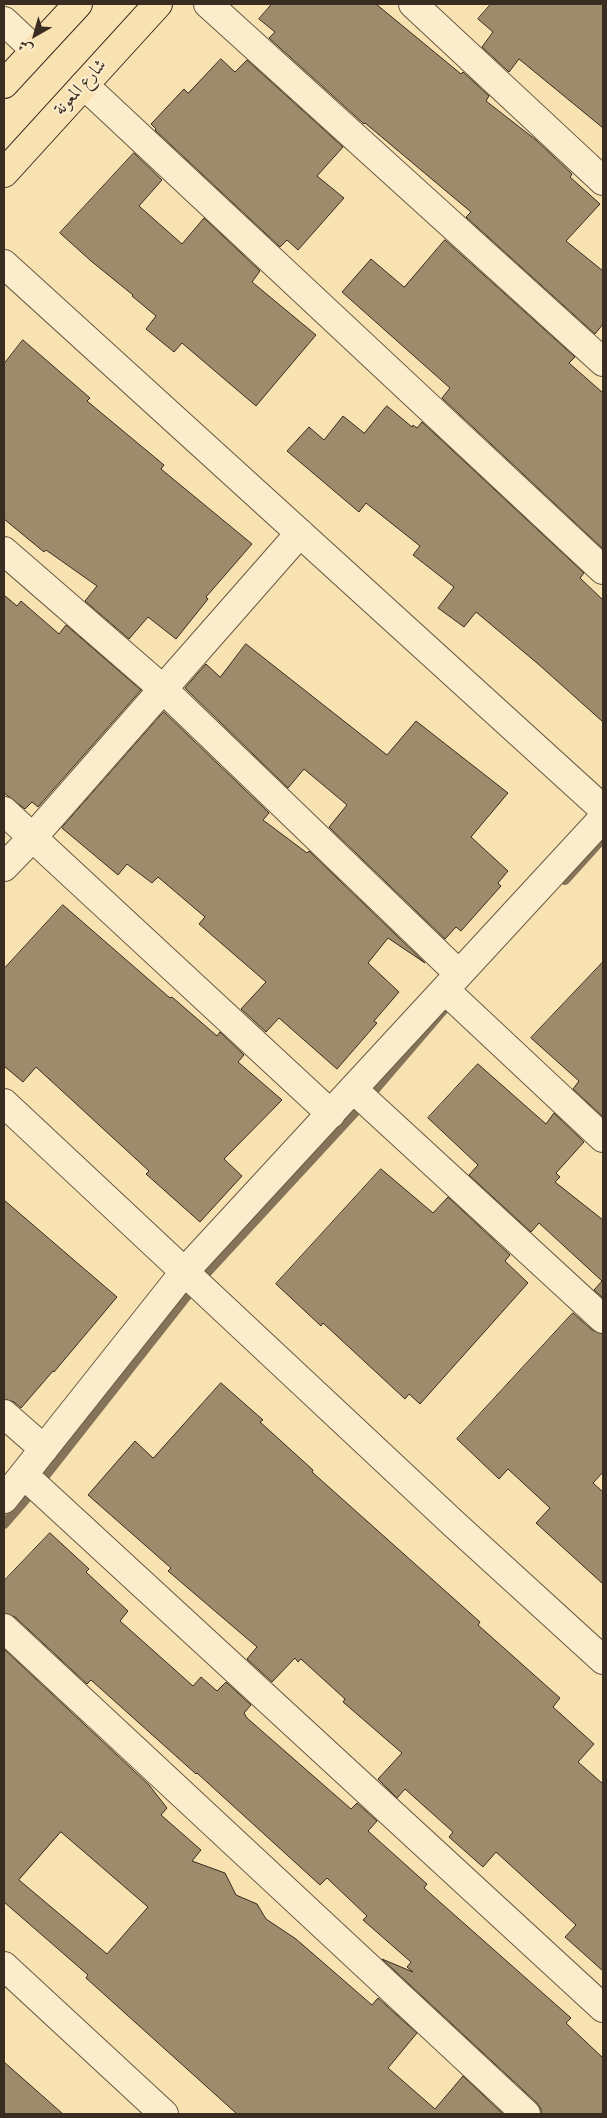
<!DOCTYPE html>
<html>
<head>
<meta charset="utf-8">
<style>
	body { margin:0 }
	#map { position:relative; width:607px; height:2118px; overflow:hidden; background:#f9e2b1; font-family:"IM FELL Double Pica",Amiri,serif }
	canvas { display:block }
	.frame { position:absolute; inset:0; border:5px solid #392c20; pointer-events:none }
	.north { position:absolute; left:10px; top:10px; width:50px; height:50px; -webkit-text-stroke:4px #fbeccc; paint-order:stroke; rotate:218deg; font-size:14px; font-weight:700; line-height:20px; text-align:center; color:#392c20 }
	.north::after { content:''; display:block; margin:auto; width:18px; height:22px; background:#392c20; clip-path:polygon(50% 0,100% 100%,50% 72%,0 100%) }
</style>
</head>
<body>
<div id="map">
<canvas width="607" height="2118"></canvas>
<div class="frame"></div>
<div class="north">ش</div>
</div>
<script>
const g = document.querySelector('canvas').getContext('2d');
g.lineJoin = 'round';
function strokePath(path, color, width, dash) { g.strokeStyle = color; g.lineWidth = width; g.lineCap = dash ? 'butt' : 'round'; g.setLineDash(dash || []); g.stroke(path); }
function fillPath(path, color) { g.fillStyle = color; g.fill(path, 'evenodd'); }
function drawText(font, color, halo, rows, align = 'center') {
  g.font = font + ' "IM FELL Double Pica",Amiri,serif'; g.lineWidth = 4; g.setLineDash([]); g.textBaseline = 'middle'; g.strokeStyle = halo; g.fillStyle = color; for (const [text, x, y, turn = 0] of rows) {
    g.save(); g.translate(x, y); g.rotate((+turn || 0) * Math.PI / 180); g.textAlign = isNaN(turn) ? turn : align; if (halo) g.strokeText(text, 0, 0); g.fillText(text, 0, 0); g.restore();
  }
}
strokePath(new Path2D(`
	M565,880L603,838
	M4,1524L38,1485L197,1283L365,1101L444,1009`), '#85745a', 10);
const building = new Path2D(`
	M272,4H376L461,74L463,72L489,96L486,101L536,140L572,174L570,177L600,204L566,241L603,271V324L595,334L466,217L471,212L365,123L364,124L269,38L275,32L259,19Z
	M491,4H603V128L519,59L509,72L482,47L493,32L478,19Z
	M221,59L235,72L247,60L343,147L317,176L344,198L298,250L287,240L280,247L155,130L156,129L151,124L184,89L188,93Z
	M134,153L162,180L139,206L182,244L204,218L260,271L252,282L316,335L256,406L182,343L174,352L146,329L156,316L132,296L133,295L91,261L60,233Z
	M445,240L575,357L569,363L603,393V549L442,398L450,388L342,292L371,259L404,287Z
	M23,340L90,398L87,401L164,465L161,469L252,544L206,597L208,599L176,639L148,617L129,639L85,601L97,586L46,550L44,552L4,519V364Z
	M387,406L412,427L413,425L417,428L422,422L584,573L580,578L603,600V722L537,663L476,612L464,627L438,608L454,587L413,555L420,546L366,503L359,512L287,451L309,427L324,440L343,416L364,433Z
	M4,595L17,606L21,601L59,634L66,625L141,690L38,807L32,802L25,809L4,793Z
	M246,644L387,755L416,721L508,793L471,837L508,871L498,883L501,886L461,931L456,927L445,939L329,827L347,805L304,769L288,788L185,688L206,664L220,677Z
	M164,712L269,813L263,820L307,853L309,851L425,963L388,938L368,963L399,992L374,1021L377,1023L337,1069L279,1018L266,1032L241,1009L266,982L199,924L205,917L158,877L152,883L127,864L118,875L62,828Z
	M63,905L170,998L172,997L217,1036L220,1032L244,1055L238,1062L282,1100L224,1159L242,1176L200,1222L146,1174L149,1171L36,1067L23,1082L4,1066V969Z
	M603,962V1117L573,1089L579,1081L531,1038Z
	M478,1064L546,1124L554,1113L584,1142L556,1173L560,1177L555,1182L603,1220V1298L594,1290L602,1281L539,1223L531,1232L469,1175L478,1165L428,1118Z
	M381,1169L433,1213L448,1197L510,1255L505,1261L528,1283L420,1404L409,1394L405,1399L323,1323L321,1326L276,1284Z
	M4,1200L117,1297L54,1372L53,1371L21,1408L14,1402L4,1399Z
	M573,1313L592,1330L603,1334V1472L593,1483L603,1492V1584L536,1523L550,1508L508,1469L499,1479L457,1439Z
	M221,1383L263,1420L260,1422L313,1470L312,1472L480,1622L478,1625L560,1698L553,1707L594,1744L578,1762L603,1784V1971L565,1937L576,1925L496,1852L483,1867L449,1837L453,1832L405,1789L397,1798L378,1779L402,1753L343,1702L345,1699L301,1659L298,1662L295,1658L272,1682L247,1659L257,1647L168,1571L171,1568L88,1495L135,1441L153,1458Z
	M50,1533L89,1569L86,1572L128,1611L120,1621L193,1686L201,1677L217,1691L226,1682L251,1705L244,1713L247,1718L351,1809L357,1803L377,1821L368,1831L427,1884L424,1888L571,2018L566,2023L603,2058V2114H541V2109L537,2103L382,1959L413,1972L407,1967L411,1962L363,1920L367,1916L327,1878L320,1885L197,1773L196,1774L91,1680L87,1684L15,1617L4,1613V1581Z
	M4,1649L149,1785L167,1808L161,1815L201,1850L192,1861L225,1873L236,1895L257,1904L266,1919L296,1939L372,2005L378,1998L417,2033L388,2068L435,2109L463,2076L503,2114H237L86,1978L88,1975L4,1902ZM61,1832L148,1907L107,1954L19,1880Z
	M4,2062L63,2114H4Z`);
fillPath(building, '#9d8b6b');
strokePath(building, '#392c20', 1);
const street = new Path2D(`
	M208,4L603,362
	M413,4L603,181
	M4,21L35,50
	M84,85L603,570
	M4,264L603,809
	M4,551L163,689L459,974
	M4,811L331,1114
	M4,867L33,837L300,533
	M445,990L603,1138
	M353,1089L603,1319
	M4,1103L454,1524L603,1660
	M4,1414L44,1449
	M24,1475L603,2008
	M4,1499L185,1271L603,818
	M4,1628L526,2114
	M4,1966L164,2114`);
const highway = new Path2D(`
	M4,84L78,4
	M4,173L158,4`);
strokePath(street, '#695a44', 30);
strokePath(highway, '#392c20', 30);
strokePath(street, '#fbeccc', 28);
strokePath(highway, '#f9e2b1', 28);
drawText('18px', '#392c20', '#fbeccc', [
	["شارع المعونة",81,88,-48]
]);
</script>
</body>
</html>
